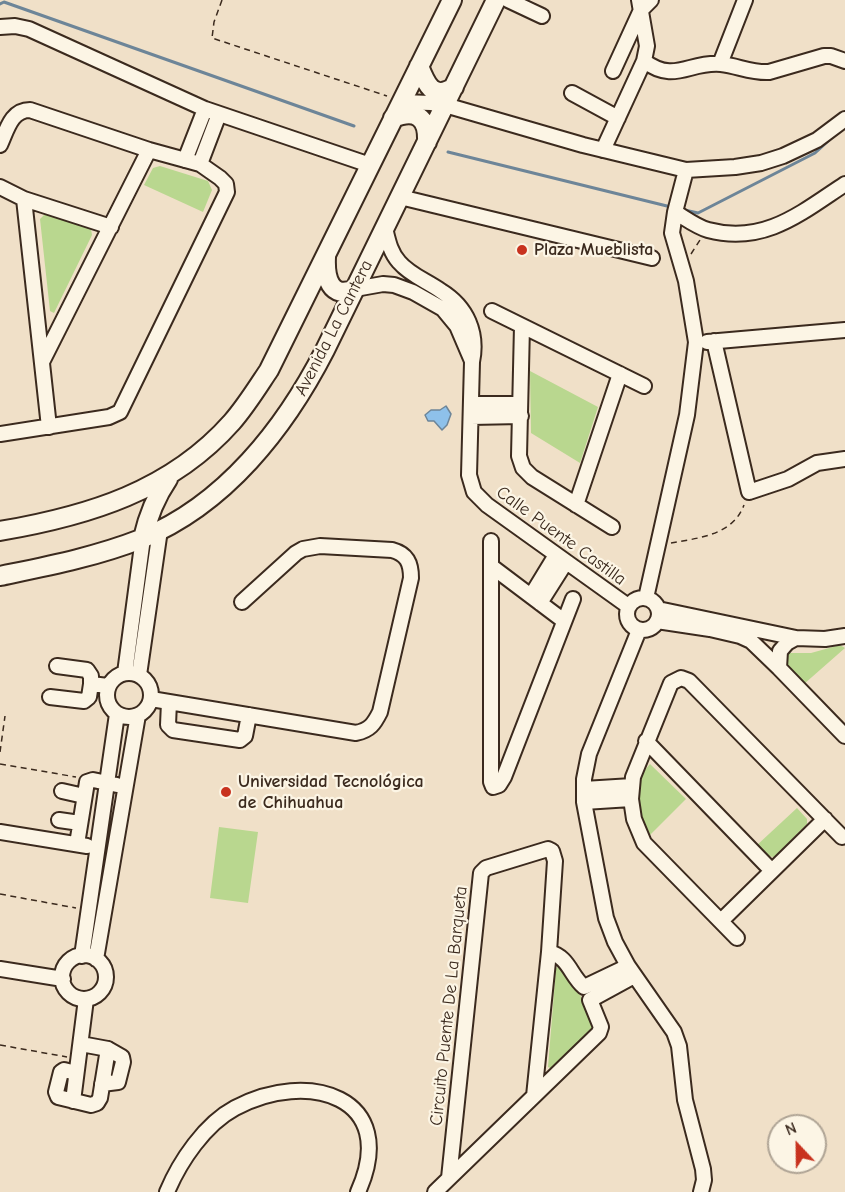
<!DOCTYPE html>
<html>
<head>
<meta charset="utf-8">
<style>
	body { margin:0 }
	#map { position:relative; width:845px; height:1192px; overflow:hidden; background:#f0e0c8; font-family:"Comic Neue",sans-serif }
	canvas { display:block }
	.north { position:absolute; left:767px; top:1114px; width:60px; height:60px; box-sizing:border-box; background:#fcf5e5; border:2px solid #afa495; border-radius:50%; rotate:338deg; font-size:16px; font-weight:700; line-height:24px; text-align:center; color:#3b2a1e }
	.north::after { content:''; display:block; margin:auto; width:21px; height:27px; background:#c8321e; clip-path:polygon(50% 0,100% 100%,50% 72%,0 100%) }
</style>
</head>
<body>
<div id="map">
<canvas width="845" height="1192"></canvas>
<div class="north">N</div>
</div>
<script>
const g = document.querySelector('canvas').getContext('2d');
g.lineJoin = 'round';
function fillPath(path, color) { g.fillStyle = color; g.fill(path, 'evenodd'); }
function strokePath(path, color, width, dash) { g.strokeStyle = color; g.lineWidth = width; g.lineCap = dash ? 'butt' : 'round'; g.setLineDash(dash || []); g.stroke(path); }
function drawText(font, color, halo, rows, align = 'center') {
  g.font = font + ' "Comic Neue",sans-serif'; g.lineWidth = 4.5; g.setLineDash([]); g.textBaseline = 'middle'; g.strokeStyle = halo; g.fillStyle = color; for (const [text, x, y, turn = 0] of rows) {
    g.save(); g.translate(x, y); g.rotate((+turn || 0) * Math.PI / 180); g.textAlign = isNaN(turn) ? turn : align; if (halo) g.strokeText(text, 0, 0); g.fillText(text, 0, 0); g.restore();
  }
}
fillPath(new Path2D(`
	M160,166L208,181L212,190L203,212L144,185L153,168Z
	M45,214L91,229L92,235L54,313L50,311L40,219Z
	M530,371L598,407L580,463L531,433Z
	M840,645L845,648L804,684L783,664L785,653H811Z
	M650,764L686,799L649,836C639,814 631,783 650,764Z
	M797,808L807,819V824L774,857L766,856L756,846Z
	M219,827L258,832L248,903L210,898Z
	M560,966L567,972L595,1022V1029L554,1070L548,1067L556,968Z`), '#b9d78f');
const water = new Path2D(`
	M446,406L451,414L447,425L442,430L434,421H428L425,415L431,410H440Z`);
fillPath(water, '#8ec1ea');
strokePath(water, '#6d8598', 1.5);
strokePath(new Path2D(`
	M0,4L4,2L354,126
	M448,152L671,207
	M680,209L698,213L815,153L837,133`), '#6d8598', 3);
const minor = new Path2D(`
	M508,0L542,16
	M0,27L15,26L29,29L205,109L370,165
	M644,61C675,84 689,61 721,64C738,66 752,73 769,72L824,56H831L845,61
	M720,64L745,0
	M613,71L641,10L651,0
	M572,93L618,118
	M401,102L431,103L445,105L583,145L686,170L735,167L761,163L783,156L817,140L845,119
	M0,145C7,130 11,110 30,110L149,150L200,164L220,178L226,184L227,192L120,412L109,417L0,434
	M603,150L644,61L647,46L639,0
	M185,160L205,109
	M200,164L219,114
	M0,187L24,199L49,427
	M400,197L652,258
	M24,199L111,227
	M675,212C685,218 697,227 708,230C764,245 801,213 845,184
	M385,228C388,240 390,252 399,262C410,275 427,281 441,291C467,307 478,333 472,362L469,475L474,492L487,505L628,606
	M355,289L383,284L394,285L413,292L443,309L457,326L472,361
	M492,311L644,386
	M522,326L519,456L523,468L532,477L612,527
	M714,341L749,492L788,479L817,463L845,459
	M707,342L845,330
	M42,362L149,150
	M471,404H520
	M471,417L521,416
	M576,505L620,374
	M491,541V782L493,787L499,785L504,777L573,599
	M491,566L564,621
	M531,596L556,555
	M627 614a16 16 0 1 1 32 0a16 16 0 1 1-32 0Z
	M646,598L687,415L696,342L686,281L672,233L675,212L686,170
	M540,603L566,562
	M658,609L796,638L825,639L845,636
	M657,621L710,629L740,636L751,641L779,668L845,736
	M639,630L589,754L584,779V802L606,918L615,942L628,966L674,1032L679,1046L685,1100L703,1169L704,1180L701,1192
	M57,666L87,670L91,676V684L108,686
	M779,668L780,651L787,643L796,638
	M107 695a22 22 0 1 1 44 0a22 22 0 1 1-44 0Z
	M125,673L143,538
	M139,675L160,530
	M50,697L84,701L89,697L91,684
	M151,699L356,733C370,730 374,724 380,712L411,578C411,563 407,554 392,550L320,546L303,549L296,553L242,602
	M169,702L168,725L173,730L240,740L245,736L249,715
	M646,741L772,871
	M584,789L632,786
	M62,791L84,796
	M584,802L631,799
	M59,820L80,823
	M0,832L87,846
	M77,844L87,782L93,780L117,785
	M721,921L825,819
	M737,938L644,843L634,819L631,799L633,777L671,683L681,678L689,681L842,837
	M549,952C569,957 570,975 584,987L628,966
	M62 977a22 22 0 1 1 44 0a22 22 0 1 1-44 0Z
	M82,956L117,714
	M96,959L138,715
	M0,969L63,979
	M81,1044L108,1049L122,1057L123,1062L118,1082L102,1084
	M76,1073L64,1070L61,1072L56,1092L58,1097L91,1105L97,1103L100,1098L108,1049
	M73,1101L86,999
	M449,1178L481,873L486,868L548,849L552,851L555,861L549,952L534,1096
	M167,1192C180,1161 205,1124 235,1108C307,1069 401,1096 358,1192
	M435,1192L599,1033L601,1027L590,1000L634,976`);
const major = new Path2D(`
	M419,66C426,84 433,101 454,87
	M393,118C416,109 428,117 427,142
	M326,257C325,277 330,300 355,289
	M0,531C88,516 171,491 232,422C246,406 257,388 269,370L452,0
	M143,538C148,516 155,498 168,479
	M0,576C48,566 95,557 141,539C225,505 285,428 325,350L496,0`);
strokePath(minor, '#3b2a1e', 18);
strokePath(major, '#3b2a1e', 22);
strokePath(new Path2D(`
	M222,0L214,22L212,38L387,96
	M691,254L700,240
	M671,543C699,538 733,535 744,505
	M0,752L5,716
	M0,764L76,777
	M0,894L76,908
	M0,1045L67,1057`), '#3b2a1e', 1.5, [6, 4.5]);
strokePath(minor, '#fcf5e5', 14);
strokePath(major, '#fcf5e5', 18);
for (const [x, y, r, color] of [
	[522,250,6,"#c8321e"],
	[226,792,6,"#c8321e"]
]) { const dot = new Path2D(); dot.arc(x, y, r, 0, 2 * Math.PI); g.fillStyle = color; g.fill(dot); strokePath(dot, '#fcf5e5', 2); }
drawText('bold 18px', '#3b2a1e', '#fcf5e5', [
	["Plaza Mueblista",534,250],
	["Universidad Tecnológica",238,782],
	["de Chihuahua",238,803]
], 'left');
drawText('18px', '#3b2a1e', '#fcf5e5', [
	["Avenida La Cantera",334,328,-63],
	["Calle Puente Castilla",561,536,36],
	["Circuito Puente De La Barqueta",449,1006,-84]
]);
</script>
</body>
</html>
